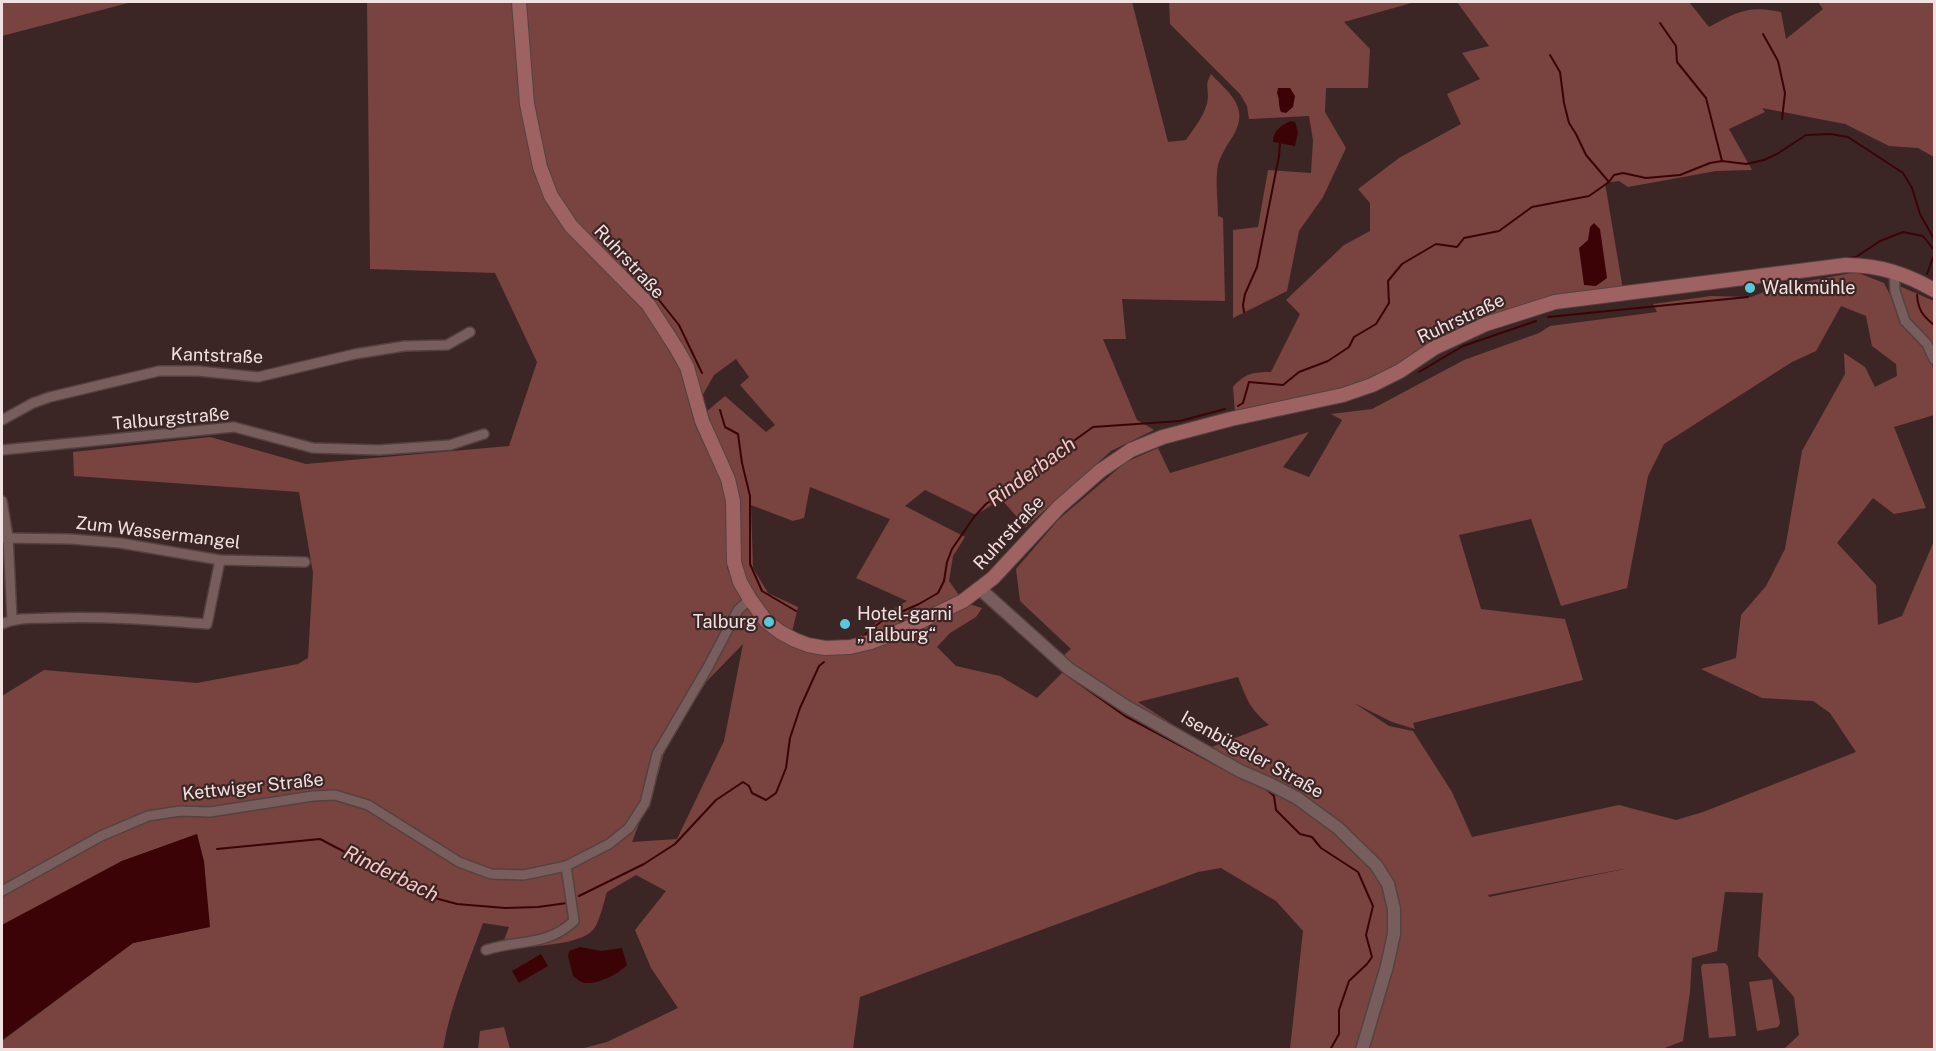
<!DOCTYPE html>
<html>
<head>
<meta charset="utf-8">
<style>
	body { margin:0 }
	#map { position:relative; width:1936px; height:1051px; overflow:hidden; background:#3c2625; font-family:"Public Sans",sans-serif }
	canvas { display:block }
	.frame { position:absolute; inset:0; border:3px solid #f1e2e1; pointer-events:none }
</style>
</head>
<body>
<div id="map">
<canvas width="1936" height="1051"></canvas>
<div class="frame"></div>
</div>
<script>
const g = document.querySelector('canvas').getContext('2d');
g.lineJoin = 'round';
function fillPath(path, color) { g.fillStyle = color; g.fill(path, 'evenodd'); }
function strokePath(path, color, width, dash) { g.strokeStyle = color; g.lineWidth = width; g.lineCap = dash ? 'butt' : 'round'; g.setLineDash(dash || []); g.stroke(path); }
function drawText(font, color, halo, rows, align = 'center') {
  g.font = font + ' "Public Sans",sans-serif'; g.lineWidth = 4.5; g.setLineDash([]); g.textBaseline = 'middle'; g.strokeStyle = halo; g.fillStyle = color; for (const [text, x, y, turn = 0] of rows) {
    g.save(); g.translate(x, y); g.rotate((+turn || 0) * Math.PI / 180); g.textAlign = isNaN(turn) ? turn : align; if (halo) g.strokeText(text, 0, 0); g.fillText(text, 0, 0); g.restore();
  }
}
fillPath(new Path2D(`
	M2,2H132L2,36Z
	M367,2H514L522,102L575,238L646,313L680,369L695,425L721,480L727,502V567L734,586L751,610L833,654L966,603L982,608L976,617L950,633L937,647L956,666L1000,676L1037,698L1063,672L1065,654L1071,649L1020,601L1016,569L1059,519L1126,462L1158,448L1170,473L1309,432L1283,467L1309,477L1342,420L1331,414L1372,409L1464,360L1539,333L1550,326L1657,312L1653,304L1711,296L1751,297L1777,287L1856,272L1884,283L1893,301L1899,322L1922,346L1932,363L1934,373V415L1894,427L1926,508L1894,514L1873,498L1837,543L1876,585L1878,625L1902,616L1934,541V1049H1784L1799,1035L1794,997L1758,956L1763,893L1725,892L1717,951L1692,958L1690,992L1683,1041L1662,1049H1290L1303,931L1276,901L1221,868L1198,872L860,997L853,1049H580L607,1042L678,1008L651,968L635,930L666,891L636,875L607,892C604,901 599,925 592,931C577,946 523,947 501,948L509,927L483,923C468,964 450,1006 443,1049L2,1050V1041L133,943L209,927L204,862L197,834L122,861L2,925V696L44,670L197,683L298,664L308,658L313,573L299,492L74,476L73,452L210,437L306,464L509,446L537,362L495,273L370,269ZM1841,306L1866,316L1872,346L1896,364L1897,376L1875,387L1865,367L1844,353L1845,374L1802,451L1785,549L1766,586L1741,615L1736,658L1701,669L1762,698L1813,701L1830,713L1856,752L1703,812L1676,820L1619,805L1472,837L1452,792L1413,731L1389,726L1354,703L1392,722L1415,729L1413,723L1583,680L1565,619L1481,609L1459,535L1531,519L1561,606L1627,588L1648,476L1664,444L1792,362L1816,351ZM743,644L724,741L677,839L632,842L659,771L668,739L707,681ZM1238,677C1247,700 1250,709 1269,725L1209,748L1138,702ZM1624,869L1489,897L1488,895L1623,869Z
	M526,2H1132L1168,142L1186,140C1194,128 1207,113 1208,97C1208,86 1205,85 1211,74C1230,94 1250,108 1233,136C1227,145 1221,155 1218,165C1215,181 1218,200 1218,216L1223,218L1225,301L1122,299L1126,339H1103L1137,420L1154,430L1111,451L1026,527L1001,499L976,515L925,490L905,506L965,537L953,556L949,581L959,595L897,625L852,641L872,629L879,617L907,601L856,578L890,519L810,487L804,518L793,521L751,505L753,568L768,593L798,607L792,632L771,615L746,581L741,563L738,501L706,412L725,396L766,432L775,425L740,385L749,377L736,359L714,375L701,398L679,341L645,291L600,250L574,222L552,186L532,103Z
	M1169,2H1415L1344,22L1370,49L1368,88H1326L1325,112L1346,148L1323,197L1299,231L1287,291L1233,318V230L1258,227L1268,170L1311,173L1313,140L1309,116L1249,119L1247,106L1240,94L1170,24Z
	M1457,2H1689L1709,27C1737,12 1748,5 1781,12L1786,39L1823,9L1818,2H1934V157L1918,148L1889,146L1845,124L1762,108L1765,112L1729,129L1752,170L1716,171L1628,187L1619,181L1605,183L1623,290L1545,298L1351,387L1235,413L1233,387C1245,373 1254,372 1271,372L1300,314L1286,300L1344,245L1370,231V203L1358,189L1399,158L1461,124L1447,94L1480,79L1462,53L1489,46Z
	M1897,285L1934,301V349L1909,318Z
	M1725,963L1728,966L1736,1036L1709,1038L1701,967L1703,964Z
	M1772,979L1780,1023L1778,1027L1757,1031L1749,982Z
	M504,1027L510,1049H478L480,1031Z`), '#794340');
fillPath(new Path2D(`
	M1278,88H1290L1295,96L1293,107L1286,113L1281,112C1278,105 1280,100 1277,93Z
	M1291,121L1295,122L1298,132L1295,146L1273,142C1273,131 1281,125 1291,121Z
	M1594,223L1600,229L1607,278L1596,286L1584,285L1579,248L1588,240L1590,227Z
	M197,834L204,862L210,927L133,943L2,1040V925L122,861Z
	M580,947L601,951L622,948L627,965C618,974 599,984 586,983C581,983 577,979 573,976L568,956L569,951Z
	M541,954L548,966L519,983L512,971Z`), '#3c0307');
strokePath(new Path2D(`
	M1660,23L1676,46L1677,62L1706,98L1722,161
	M1763,34L1778,61L1785,93L1782,119
	M1550,55L1560,72L1564,103L1569,123L1576,134L1586,155L1609,182
	M1817,262L1856,257L1880,241L1903,232L1923,236L1934,250
	M1927,274L1934,255
	M643,280L679,325L702,373
	M1917,295C1918,310 1923,316 1934,325
	M1244,312L1243,305L1245,294L1257,267L1279,156L1280,143
	M1548,317L1748,297
	M1419,372L1463,346L1536,321
	M1238,406L1243,403L1249,382L1283,385L1299,372L1328,361L1349,347L1354,337L1376,324L1389,303L1388,281L1402,264L1436,244L1457,247L1464,238L1499,231L1532,207L1589,196L1609,182L1614,175L1623,173L1646,178L1680,175L1710,163L1722,161L1746,164L1764,160L1777,154L1806,135L1831,134L1848,137L1903,173L1912,188L1920,214L1934,239
	M720,410L725,427L738,434L742,463L750,496V564L762,591L796,611
	M863,636L883,620L919,604L938,593L944,581L947,562L952,549L974,517L986,504L1093,427L1180,421L1225,409
	M1067,675L1125,716L1232,773
	M1265,788L1274,796L1276,810L1300,834L1312,837L1321,848L1358,872L1373,906L1366,935L1372,957L1367,964L1349,981L1339,1010V1034L1330,1050
	M217,849L320,839L431,897L457,904L505,908L538,907L567,903
	M579,896L644,864L675,844L716,800L743,782L749,786L752,793L766,800L776,793L786,768L790,738L800,708L819,666L824,662`), '#3c0307', 2);
const minor = new Path2D(`
	M1894,271L1895,291L1905,321L1927,344L1934,359
	M2,420L33,403L50,397L159,371H198L258,377L355,354L405,346L447,345L470,332
	M2,450L234,427L313,448L379,450L450,445L484,434
	M2,501L8,537L12,619
	M2,538L70,539L120,543L220,560L305,562
	M2,624C17,617 34,619 51,618C104,616 155,620 207,624L220,560
	M2,891L101,836L148,816L180,811L210,812L313,796L335,795L368,805L459,862L491,874L524,875L566,866L609,844L629,828L645,803L657,754L708,667L738,610L750,599
	M486,950C519,939 546,947 574,921L566,866`);
const tertiary = new Path2D(`
	M980,589L1069,669L1127,707L1240,771L1270,784L1297,798L1338,828L1376,865L1388,884L1394,909V934L1387,966L1362,1050`);
const secondary = new Path2D(`
	M519,2L527,104L540,167L551,196L571,226L648,304L677,349L687,367L702,421L728,479L733,501L734,562L740,582L750,599L766,621L780,632L795,640L808,645L825,648L850,647L871,642L905,629L963,601L993,578L1059,507L1100,471L1131,450L1163,437L1231,419L1343,395L1372,385L1400,371L1434,348L1486,324L1555,302L1846,265C1879,265 1906,274 1934,290`);
strokePath(minor, '#544241', 12);
strokePath(tertiary, '#544241', 15);
strokePath(secondary, '#544241', 16);
strokePath(minor, '#775e5c', 9);
strokePath(tertiary, '#775e5c', 12);
strokePath(secondary, '#9d6261', 14);
for (const [x, y, r, color] of [
	[1750,288,6,"#55cadf"],
	[769,622,6,"#55cadf"],
	[845,624,6,"#55cadf"]
]) { const dot = new Path2D(); dot.arc(x, y, r, 0, 2 * Math.PI); g.fillStyle = color; g.fill(dot); strokePath(dot, '#3c2625', 2); }
drawText('18px', '#f1e2e1', '#3c2625', [
	["Ruhrstraße",629,262,47],
	["Ruhrstraße",1461,319,-25],
	["Kantstraße",217,356,2],
	["Talburgstraße",171,419,-5],
	["Zum Wassermangel",158,533,7],
	["Ruhrstraße",1009,533,-47],
	["Isenbügeler Straße",1252,755,29],
	["Kettwiger Straße",253,787,-6]
]);
drawText('18px', '#f1e2e1', '#3c2625', [
	["Walkmühle",1762,288],
	["Hotel-garni",857,614],
	["„Talburg“",857,635],
	["Talburg",757,622,"right"]
], 'left');
drawText('italic 20px', '#f7c7c4', '#3c2625', [
	["Rinderbach",1032,472,-36],
	["Rinderbach",391,874,26]
]);
</script>
</body>
</html>
